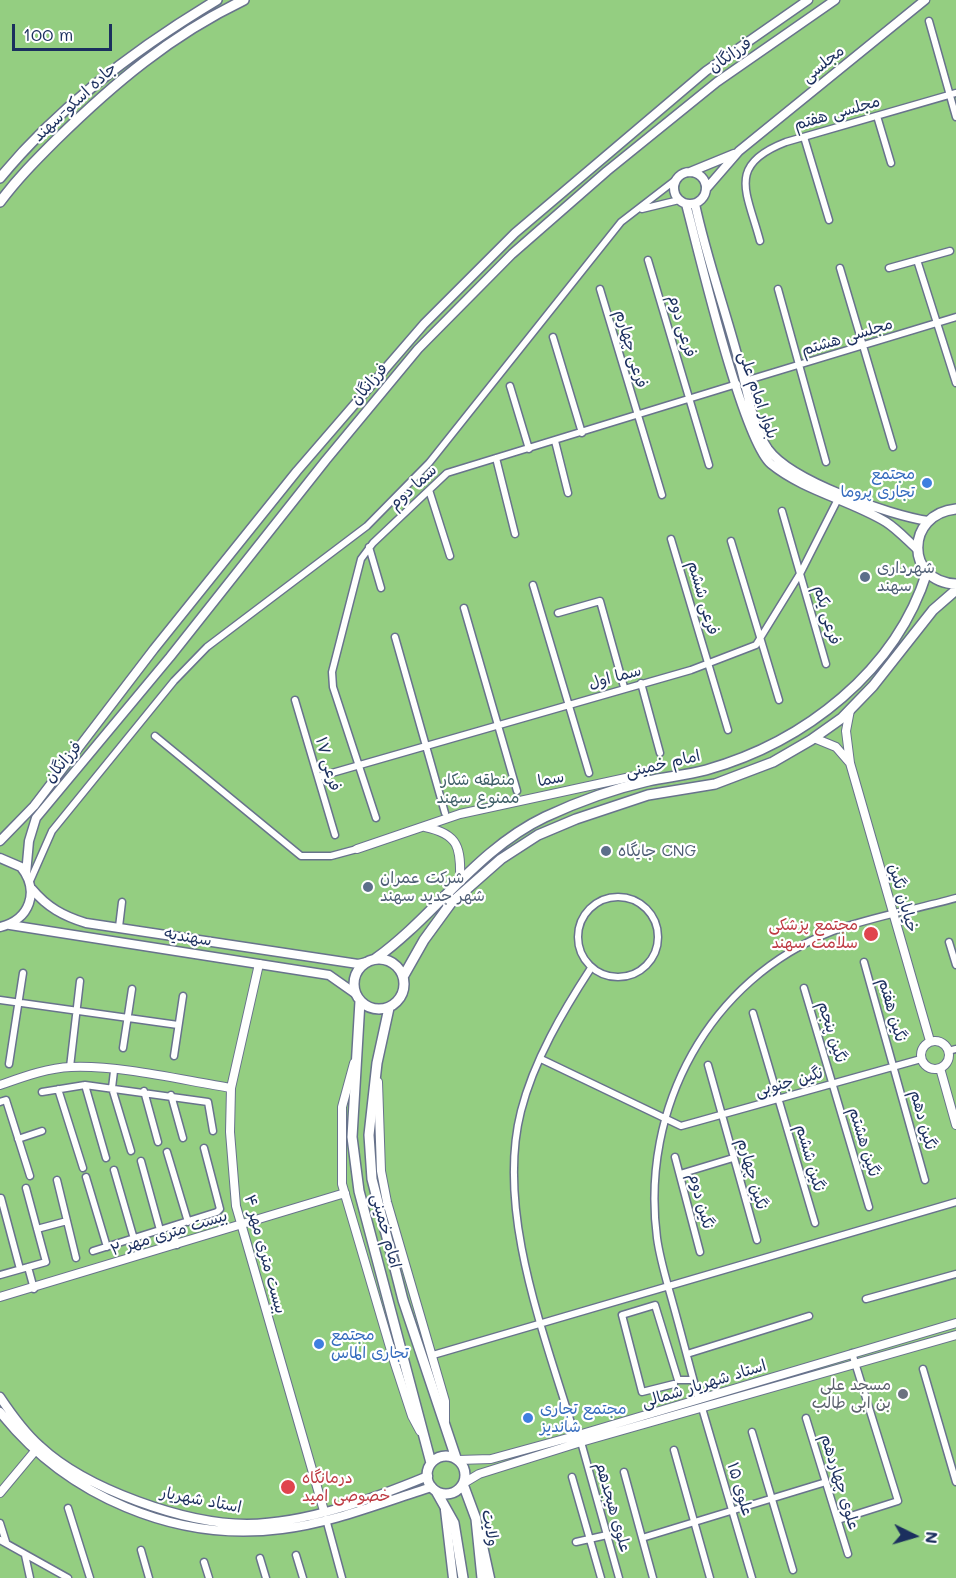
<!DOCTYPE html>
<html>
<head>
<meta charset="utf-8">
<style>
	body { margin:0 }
	#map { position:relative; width:956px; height:1578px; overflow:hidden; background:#f8f0e1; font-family:Mali,sans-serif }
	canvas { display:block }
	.north { position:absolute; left:884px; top:1506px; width:60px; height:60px; -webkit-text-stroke:4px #fff; paint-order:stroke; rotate:95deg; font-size:16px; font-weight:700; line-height:24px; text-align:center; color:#1b2f5e }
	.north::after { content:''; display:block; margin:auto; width:21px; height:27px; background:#1b2f5e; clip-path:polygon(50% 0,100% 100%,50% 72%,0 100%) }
	.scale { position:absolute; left:12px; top:24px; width:100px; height:27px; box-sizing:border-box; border:3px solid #1b2f5e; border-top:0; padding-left:8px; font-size:18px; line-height:21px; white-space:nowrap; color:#1b2f5e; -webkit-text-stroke:4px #fff; paint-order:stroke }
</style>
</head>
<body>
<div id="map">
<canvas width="956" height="1578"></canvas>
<div class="north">N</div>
<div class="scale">100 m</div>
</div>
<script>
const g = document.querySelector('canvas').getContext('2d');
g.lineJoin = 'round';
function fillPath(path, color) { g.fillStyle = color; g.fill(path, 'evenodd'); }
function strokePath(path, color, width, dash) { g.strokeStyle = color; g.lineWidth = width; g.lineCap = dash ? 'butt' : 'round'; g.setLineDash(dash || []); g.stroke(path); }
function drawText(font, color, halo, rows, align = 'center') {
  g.font = font + ' Mali,"Playpen Sans Arabic",sans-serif'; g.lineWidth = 4.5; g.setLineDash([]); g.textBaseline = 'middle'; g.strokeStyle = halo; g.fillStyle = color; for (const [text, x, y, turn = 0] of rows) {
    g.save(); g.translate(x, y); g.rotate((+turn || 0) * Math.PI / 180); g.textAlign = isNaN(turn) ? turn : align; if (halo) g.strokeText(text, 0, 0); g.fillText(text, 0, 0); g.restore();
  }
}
fillPath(new Path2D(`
	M0,0H956V1578H0Z`), '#94ce81');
const minor = new Path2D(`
	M929,21L956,117
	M877,116L891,163
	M804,137L829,220
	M642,209L679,200
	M760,241C747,192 726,165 786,142L956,93
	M648,260L709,465
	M917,260L956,383
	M840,268L893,447
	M889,268L950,251
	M600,289L662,495
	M778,289L826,462
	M553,337L582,433
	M745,381L956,317
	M510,386L529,449
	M555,441L568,493
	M496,458L515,534
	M429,490L450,556
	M782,511L826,664
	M671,539L728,730
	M731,541L779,700
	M369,547L381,588
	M533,585L589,773
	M464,608L517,791
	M558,613L600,601L624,687
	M395,637L445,813
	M641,683L660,753
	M295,700L335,835
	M155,736L301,856H331L357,849
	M318,777L691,670L756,645L801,572L838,499
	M376,818L333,687L332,672L361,559L373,543L447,473L737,384
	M30,881L52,831L174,681L207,647L367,526L429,463L621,222L678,178
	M578 937a40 40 0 1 1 80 0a40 40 0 1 1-80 0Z
	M119,927L122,902
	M949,942L956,965
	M864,962L925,1180
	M804,988L869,1207
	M0,1000L178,1025
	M753,1013L815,1223
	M123,1048L132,989
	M948,1051L956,1049
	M174,1056L183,996
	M541,1059L681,1126L921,1059
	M9,1064L23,973
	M708,1065L757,1240
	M70,1067L80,981
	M114,1071L112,1088L131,1151
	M85,1085L106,1158
	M58,1089L83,1168
	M144,1091L158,1142
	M42,1092L85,1085L208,1102L213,1131
	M171,1095L183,1138
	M0,1102L6,1100L30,1176
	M18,1139L42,1131
	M167,1152L188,1222
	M675,1157L700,1252
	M141,1161L160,1230
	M114,1170L134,1239
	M680,1174L733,1158
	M86,1177L107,1247
	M57,1180L76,1258
	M1,1198L20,1269
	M172,1227L177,1245
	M37,1229L67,1221
	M93,1251L217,1212L220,1209L204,1148
	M28,1267L34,1289
	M0,1275L46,1262L26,1188
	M866,1299L956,1274
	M687,1354L809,1316
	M433,1355L956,1202
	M923,1369L956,1482
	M674,1384L642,1392L622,1315L655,1305L678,1380H693
	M699,1400C690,1368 682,1336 673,1304C667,1282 660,1260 657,1238C640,1108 709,979 833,931C871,917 917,909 956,898
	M702,1408L752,1578
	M806,1418L848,1554
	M752,1432L793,1570
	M575,1436C546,1338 495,1213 521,1111C534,1060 563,1011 591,968
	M581,1442L619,1578
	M674,1450L710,1578
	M624,1472L653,1578
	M572,1477L601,1578
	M68,1508L90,1578
	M326,1519L342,1578
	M838,1520L898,1501L852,1353
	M0,1523L6,1542
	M642,1538L826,1482
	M0,1540L68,1578
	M576,1542L607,1535
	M141,1550L149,1578
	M25,1555L30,1578
	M296,1555L303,1578
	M260,1558L266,1578
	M204,1562L209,1578`);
const tertiary = new Path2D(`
	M850,710L846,731L850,763L930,1041
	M814,738L836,747L849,762
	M425,827C459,834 461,848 460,880
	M357,849L460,814L635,776L648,781
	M259,964L231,1088L230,1132L236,1206L324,1511
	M921 1055a14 14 0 1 1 28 0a14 14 0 1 1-28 0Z
	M354,1063L342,1107V1184L395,1364L412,1416L420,1431
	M940,1068L956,1125
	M378,1082L381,1171L387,1202L445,1401V1421
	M0,1085C23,1077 47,1068 71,1067C121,1065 181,1080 231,1088
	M0,1297L345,1193
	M458,1460L491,1459L575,1436L956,1323
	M464,1483L479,1474L581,1442L956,1335
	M0,1493L35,1451`);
const secondary = new Path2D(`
	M690,172L734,154
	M674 188a16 16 0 1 1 32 0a16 16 0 1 1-32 0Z
	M706,189L739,151L925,0
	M686,204C698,249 743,441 771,464C804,491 850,500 886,522C897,529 907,540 917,549
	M695,204C706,256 724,306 738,358C747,386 751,424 768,449C791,481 889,515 928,521
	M0,841L34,806L154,649L297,471L424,324L515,233L706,71L808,0
	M0,858L21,867C40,891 30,920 0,927
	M26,874L29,841L36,818L170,657L326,460L418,349L512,254L607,171L717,82L835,0
	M32,889C47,907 63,916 86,923L358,964L367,962
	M10,925L329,975L356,994
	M0,1397C12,1415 24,1432 40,1446C86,1489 185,1524 247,1524C308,1523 372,1499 428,1476
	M0,1412C66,1496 176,1543 282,1529C333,1523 383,1502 432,1487
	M445,1510L453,1578
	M480,1532L490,1578`);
const primary = new Path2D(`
	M0,178C60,105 137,48 217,0
	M0,202C17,179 36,160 56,140C113,84 171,35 244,0
	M956,509C905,514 905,582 956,584
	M354 984a25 25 0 1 1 50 0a25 25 0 1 1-50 0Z
	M375,959C435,916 476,850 545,817C577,802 613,789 648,781C667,777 687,775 706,770C805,742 896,671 927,572
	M403,977L424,940L451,903L501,859L538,835L576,819L648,795L715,784L773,762L811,740L842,718L873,686L933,610L956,590
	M360,1001L352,1137L359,1191L431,1463
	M389,1008L377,1063L369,1135L372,1179L403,1300L456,1458
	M427 1475a19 19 0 1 1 38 0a19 19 0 1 1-38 0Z
	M463,1484L476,1519L482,1578
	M436,1491L454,1523L463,1578`);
strokePath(minor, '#68738c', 9);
strokePath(tertiary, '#68738c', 10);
strokePath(secondary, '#68738c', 11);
strokePath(primary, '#68738c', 12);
strokePath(minor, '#fff', 6);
strokePath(tertiary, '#fff', 8);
strokePath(secondary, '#fff', 8);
strokePath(primary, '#fff', 9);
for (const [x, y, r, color] of [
	[927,483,6,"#3f7fe0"],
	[865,577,6,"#5c6f8a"],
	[606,851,6,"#5c6f8a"],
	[368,887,6,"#5c6f8a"],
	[871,934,8,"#e0444e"],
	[319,1344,6,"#3f7fe0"],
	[903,1394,6,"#6b7280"],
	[528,1418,6,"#3f7fe0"],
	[288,1487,8,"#e0444e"]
]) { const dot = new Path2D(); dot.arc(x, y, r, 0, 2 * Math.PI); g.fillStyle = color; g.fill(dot); strokePath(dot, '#fff', 2); }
drawText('16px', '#1b2f5e', '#fff', [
	["فرزانگان",730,55,-35],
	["مجلسی",823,64,-39],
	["جاده اسکو-سهند",75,102,-43],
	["مجلسی هفتم",837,113,-16],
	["فرعی دوم",682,326,74],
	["مجلسی هشتم",847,337,-17],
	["فرعی چهارم",631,349,74],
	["فرزانگان",369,384,-50],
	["بلوار امام علی",758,395,71],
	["سما دوم",413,487,-42],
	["فرعی ششم",703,598,74],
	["فرعی یکم",827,615,74],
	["سما اول",615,677,-15],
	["فرزانگان",63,762,-50],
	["فرعی ۱۷",328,764,74],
	["امام خمینی",663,764,-13],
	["سما",551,779,-11],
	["خیابان نگین",903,898,74],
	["سهندیه",188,937,9],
	["نگین هفتم",892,1010,74],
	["نگین پنجم",832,1032,73],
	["نگین جنوبی",789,1082,-16],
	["نگین دهم",923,1120,75],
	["نگین هشتم",864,1142,73],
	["نگین ششم",810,1158,74],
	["نگین چهارم",752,1174,74],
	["نگین دوم",701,1201,75],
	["امام خمینی",386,1231,75],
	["بیست متری مهر ۲",169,1233,-17],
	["بیست متری مهر ۴",265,1254,75],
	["استاد شهریار شمالی",704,1384,-17],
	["علوی چهاردهم",840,1482,73],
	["علوی ۱۵",740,1489,73],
	["استاد شهریار",201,1500,11],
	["علوی هیجدهم",613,1507,74],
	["ولایت",490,1528,80]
]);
drawText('16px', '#366cbe', '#fff', [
	["مجتمع",915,474,"right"],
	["تجاری پروما",915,492,"right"],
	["مجتمع",331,1335],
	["تجاری الماس",331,1353],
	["مجتمع تجاری",540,1409],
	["شاندیز",540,1427]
], 'left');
drawText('16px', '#4e5e75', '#fff', [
	["شهرداری",877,568],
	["سهند",877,586],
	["جایگاه CNG",618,851],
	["شرکت عمران",380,878],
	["شهر جدید سهند",380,896]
], 'left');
drawText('16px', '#3f5f68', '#fff', [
	["منطقه شکار",478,780],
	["ممنوع سهند",478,798]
]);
drawText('16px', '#be3a42', '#fff', [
	["مجتمع پزشکی",858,925],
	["سلامت سهند",858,943],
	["درمانگاه",302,1478,"left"],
	["خصوصی امید",302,1496,"left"]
], 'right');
drawText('16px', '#5b616d', '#fff', [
	["مسجد علی",891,1385],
	["بن ابی طالب",891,1403]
], 'right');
</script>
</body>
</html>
